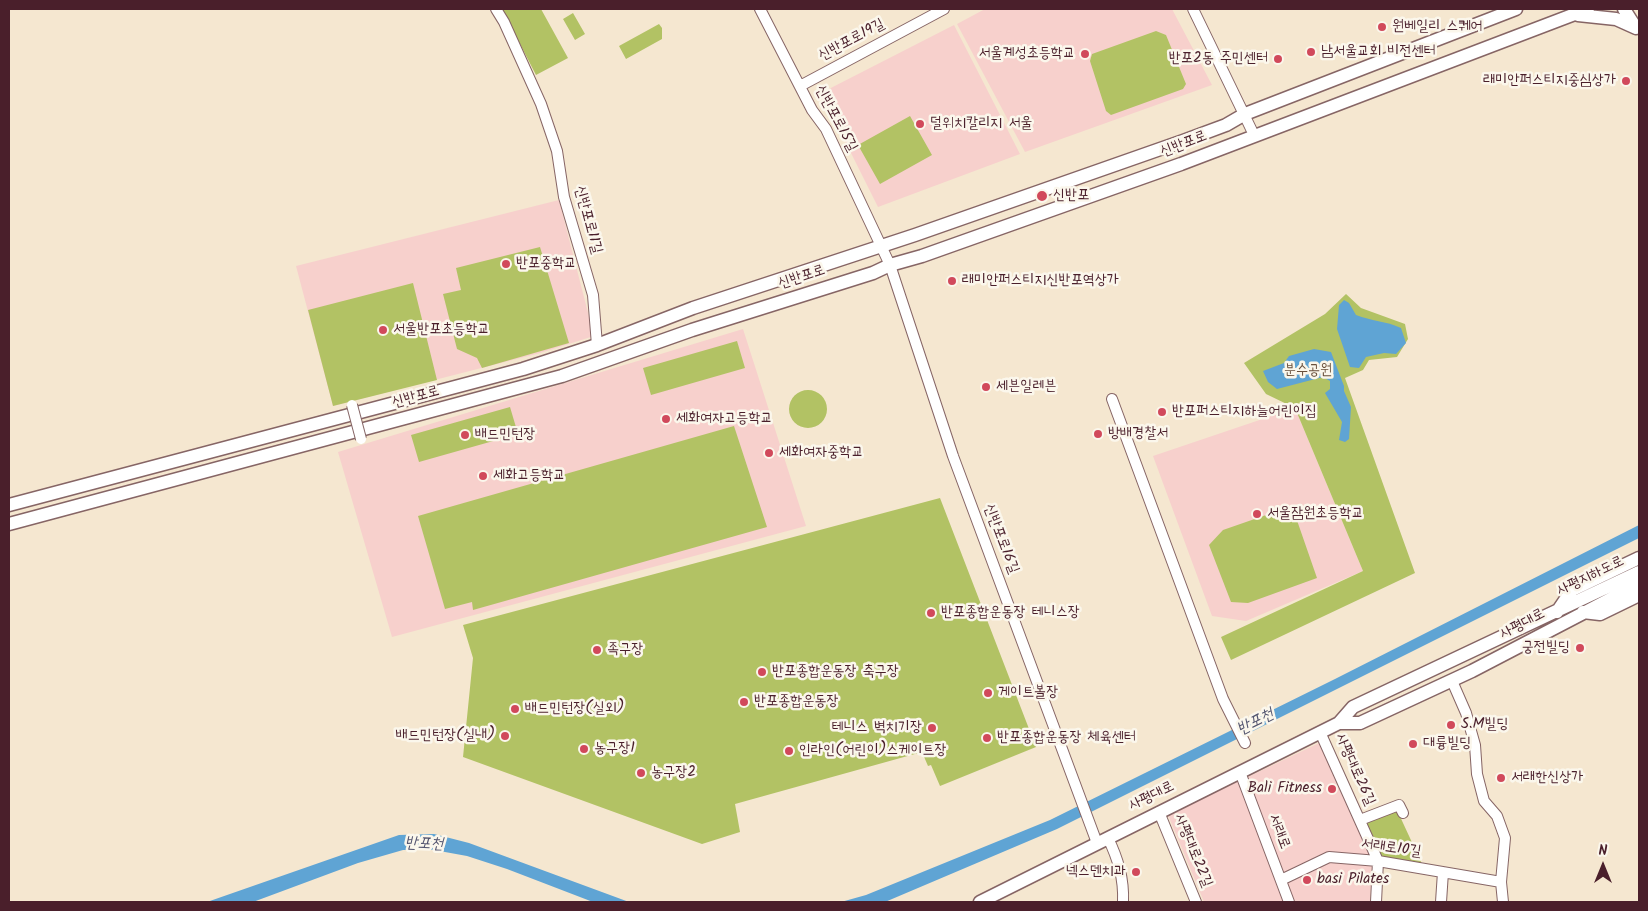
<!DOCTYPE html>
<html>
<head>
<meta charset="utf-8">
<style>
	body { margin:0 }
	#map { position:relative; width:1648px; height:911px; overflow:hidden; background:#f5e7d0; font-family:Kalam,sans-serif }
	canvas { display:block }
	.frame { position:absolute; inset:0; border:10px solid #4a1f2b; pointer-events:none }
	.north { position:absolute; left:1578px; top:841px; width:50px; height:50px; -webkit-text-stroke:4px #fbf7ec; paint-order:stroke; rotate:0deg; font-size:14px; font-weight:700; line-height:20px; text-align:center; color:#4a1f2b }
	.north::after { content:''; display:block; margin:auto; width:18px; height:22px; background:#4a1f2b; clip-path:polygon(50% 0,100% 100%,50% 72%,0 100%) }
</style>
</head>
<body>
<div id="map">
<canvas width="1648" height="911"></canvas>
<div class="frame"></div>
<div class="north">N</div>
</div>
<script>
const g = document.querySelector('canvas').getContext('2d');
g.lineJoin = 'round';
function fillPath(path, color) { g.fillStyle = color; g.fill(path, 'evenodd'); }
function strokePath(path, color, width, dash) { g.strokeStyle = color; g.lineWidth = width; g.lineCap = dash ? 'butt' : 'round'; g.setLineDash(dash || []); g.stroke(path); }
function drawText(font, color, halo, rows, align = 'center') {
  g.font = font + ' Kalam,"Poor Story",sans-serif'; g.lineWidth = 5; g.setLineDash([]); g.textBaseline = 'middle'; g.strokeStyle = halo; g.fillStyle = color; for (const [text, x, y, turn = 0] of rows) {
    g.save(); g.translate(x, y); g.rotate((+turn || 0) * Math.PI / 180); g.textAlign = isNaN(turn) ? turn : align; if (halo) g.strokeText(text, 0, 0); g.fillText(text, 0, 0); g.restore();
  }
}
fillPath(new Path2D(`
	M985,9H1172L1212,85L1025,152L957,24Z
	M954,25L1020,154L878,207L821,93Z
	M559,200L594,336L540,353L333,406L296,266Z
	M743,329L806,526L392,637L338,452Z
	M1295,408L1363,571L1246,621L1212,616L1153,456Z
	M1319,743L1369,853L1372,865L1370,902H1204L1168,815Z`), '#f7d0cc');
fillPath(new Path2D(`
	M502,9H541L568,58L536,75Z
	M573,13L585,34L575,40L563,19Z
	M659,24L662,28V39L626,59L619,46Z
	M1156,31L1166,35L1186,84L1183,89L1111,115L1106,111L1090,61L1092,54Z
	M910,116L932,155L880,184L858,145Z
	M540,247L569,343L482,368L477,358L457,349L443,294L461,290L456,268Z
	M413,283L437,380L333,406L308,310Z
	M1346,294L1361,308L1405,324L1408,339L1397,357L1369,360L1363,370L1345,378L1415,573L1231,660L1221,637L1363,571L1295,408L1266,394L1244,363L1325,314Z
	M737,341L745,368L651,395L643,368Z
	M789 409a19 19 0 1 1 38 0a19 19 0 1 1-38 0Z
	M510,407L518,434L419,462L411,435Z
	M734,426L767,527L473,610L472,602L445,609L418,516Z
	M940,498L1036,747L940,786L931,765L928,766L922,752L735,804L740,832L702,844L463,757L473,658L463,625Z
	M1292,506L1317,578L1248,603L1231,602L1209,545L1223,530Z
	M1397,810L1422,864L1381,857L1365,823Z`), '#b2c264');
fillPath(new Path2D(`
	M1344,300L1349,303L1356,315C1371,321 1386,321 1401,328L1406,343L1396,354L1384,353L1366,357L1359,368L1350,367L1337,329L1339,305Z
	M1314,349L1331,352L1344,386V391L1351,407L1349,439L1345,442L1339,440L1342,422L1325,393L1330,389V381L1323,377L1277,389L1268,382L1263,371L1284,363L1289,356Z
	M1639,525V538L1057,829L885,902H841L866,895L1050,820L1335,679Z
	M434,834L469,843L629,902H593L507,869L467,856L434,850H403L358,863L253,902H207L399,835Z`), '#5fa4d4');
const minor = new Path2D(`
	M496,9L504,22L541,104L557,151L564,197L593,295L597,345
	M760,9L812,110L826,129L890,265L953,456L1097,843
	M1193,9L1254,135
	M800,86L944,9
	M1112,399L1223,699L1245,743
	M1452,681L1466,713L1475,745L1477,774L1484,801L1497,816L1505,838L1501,882L1503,902
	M1320,732L1378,861L1376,902
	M1240,772L1289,902
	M1159,812L1196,902
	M1360,820L1399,805L1403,813
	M1108,838C1118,859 1124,878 1123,902
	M1281,880L1329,857L1378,861L1501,882
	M1441,902L1443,872`);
const major = new Path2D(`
	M1624,9L1636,28
	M1578,15L1616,19L1636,28
	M9,505L523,369L597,345L693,308L915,235L1183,141L1226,125L1245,114L1516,9
	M9,524L562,376L692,330L873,273L890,265L922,256L1181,164L1588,9
	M1557,612L1572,590L1639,558
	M1583,612L1600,614L1639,595
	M1339,723H1360L1472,671L1639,584
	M980,902L1339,723L1353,707L1639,572`);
strokePath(minor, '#866565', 12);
strokePath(major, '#866565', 15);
strokePath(minor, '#fff', 10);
strokePath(major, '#fff', 12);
const minorBridge = new Path2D(`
	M352,405L361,439`);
strokePath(minorBridge, '#866565', 12, []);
strokePath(minorBridge, '#fff', 10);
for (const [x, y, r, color] of [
	[1382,27,5,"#d1495b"],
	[1311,52,5,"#d1495b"],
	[1085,54,5,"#d1495b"],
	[1278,59,5,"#d1495b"],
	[1626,81,5,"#d1495b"],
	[920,124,5,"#d1495b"],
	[1042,196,6,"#d1495b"],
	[506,264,5,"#d1495b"],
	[952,281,5,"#d1495b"],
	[383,330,5,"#d1495b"],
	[986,387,5,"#d1495b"],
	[1162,412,5,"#d1495b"],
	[666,419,5,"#d1495b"],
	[1098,434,5,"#d1495b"],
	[465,435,5,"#d1495b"],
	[769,453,5,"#d1495b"],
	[483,476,5,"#d1495b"],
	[1257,514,5,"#d1495b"],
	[931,613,5,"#d1495b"],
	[1580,648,5,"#d1495b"],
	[597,650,5,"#d1495b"],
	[762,672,5,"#d1495b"],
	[988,693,5,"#d1495b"],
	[744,702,5,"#d1495b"],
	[515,709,5,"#d1495b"],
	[1451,725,5,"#d1495b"],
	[932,728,5,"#d1495b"],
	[505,736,5,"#d1495b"],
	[987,738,5,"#d1495b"],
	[1413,744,5,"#d1495b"],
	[584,749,5,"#d1495b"],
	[789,751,5,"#d1495b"],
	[641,773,5,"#d1495b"],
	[1501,778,5,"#d1495b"],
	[1332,789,5,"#d1495b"],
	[1136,872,5,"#d1495b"],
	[1307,880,5,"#d1495b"]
]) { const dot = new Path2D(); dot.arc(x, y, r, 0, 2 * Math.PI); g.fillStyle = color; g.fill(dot); strokePath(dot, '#fbf7ec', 2); }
drawText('15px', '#4a1f2b', '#fbf7ec', [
	["원베일리 스퀘어",1392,27],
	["남서울교회 비전센터",1321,52],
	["서울계성초등학교",1075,54,"right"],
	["반포2동 주민센터",1268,59,"right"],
	["래미안퍼스티지중심상가",1616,81,"right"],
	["덜위치칼리지 서울",930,124],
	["신반포",1053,196],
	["반포중학교",516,264],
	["래미안퍼스티지신반포역상가",962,281],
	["서울반포초등학교",393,330],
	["세븐일레븐",996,387],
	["반포퍼스티지하늘어린이집",1172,412],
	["세화여자고등학교",676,419],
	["방배경찰서",1108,434],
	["배드민턴장",475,435],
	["세화여자중학교",779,453],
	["세화고등학교",493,476],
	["서울잠원초등학교",1267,514],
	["반포종합운동장 테니스장",941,613],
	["궁전빌딩",1570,648,"right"],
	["족구장",607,650],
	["반포종합운동장 축구장",772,672],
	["게이트볼장",998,693],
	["반포종합운동장",754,702],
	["배드민턴장(실외)",525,709],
	["S.M빌딩",1461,725],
	["테니스 벽치기장",922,728,"right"],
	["배드민턴장(실내)",495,736,"right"],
	["반포종합운동장 체육센터",997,738],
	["대륭빌딩",1423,744],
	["농구장1",594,749],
	["인라인(어린이)스케이트장",799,751],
	["농구장2",651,773],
	["서래한신상가",1511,778],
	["Bali Fitness",1322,789,"right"],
	["넥스덴치과",1126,872,"right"],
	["basi Pilates",1317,880]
], 'left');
drawText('15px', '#4a1f2b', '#fbf7ec', [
	["신반포로19길",852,41,-28],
	["신반포로15길",835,119,62],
	["신반포로",1184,145,-21],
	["신반포로11길",587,220,75],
	["신반포로",802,278,-18],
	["신반포로",416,398,-15],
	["신반포로16길",1000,539,69],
	["사평지하도로",1591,577,-26],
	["사평대로",1523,625,-28],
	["사평대로26길",1354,770,66],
	["사평대로",1152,797,-26],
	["서래로",1278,832,69],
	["서래로10길",1391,849,8],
	["사평대로22길",1192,851,68]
]);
drawText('15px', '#69503c', '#fbf7ec', [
	["분수공원",1308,371]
]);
drawText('italic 16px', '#52546f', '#fbf7ec', [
	["반포천",1256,723,-27],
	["반포천",424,845,2]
]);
</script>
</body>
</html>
